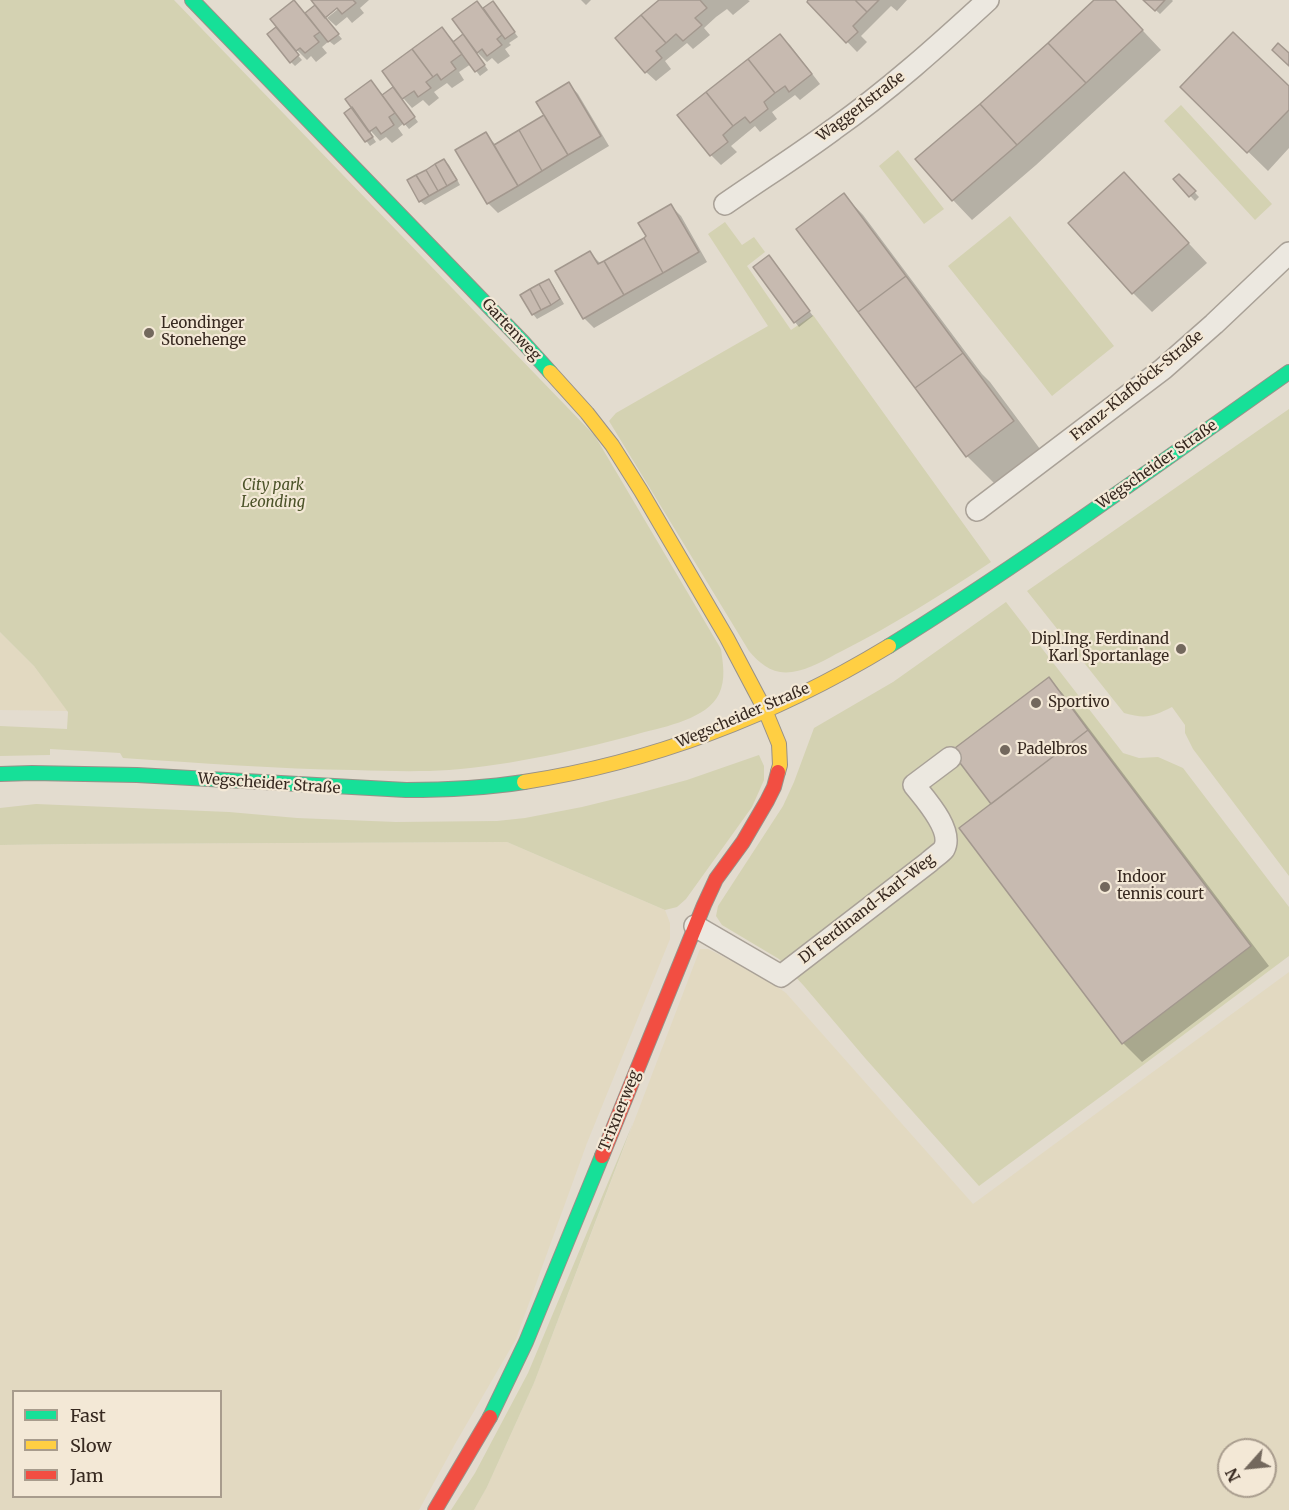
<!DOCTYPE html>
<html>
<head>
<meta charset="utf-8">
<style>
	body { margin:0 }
	#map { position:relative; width:1289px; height:1510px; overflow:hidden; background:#e3dccf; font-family:Merriweather,serif }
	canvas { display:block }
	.legend { position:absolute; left:12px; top:1390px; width:210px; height:108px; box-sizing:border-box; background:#f3e8d6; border:2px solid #a89c8d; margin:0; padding:8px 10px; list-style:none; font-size:18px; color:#372920 }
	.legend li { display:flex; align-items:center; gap:12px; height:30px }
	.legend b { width:30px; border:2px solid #a89c8d }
	.north { position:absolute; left:1217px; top:1438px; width:60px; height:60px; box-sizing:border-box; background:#f3e8d6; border:2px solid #a89c8d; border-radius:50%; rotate:243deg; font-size:16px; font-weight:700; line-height:24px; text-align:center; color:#372920 }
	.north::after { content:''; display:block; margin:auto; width:21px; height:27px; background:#73685d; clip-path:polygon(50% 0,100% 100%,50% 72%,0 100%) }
</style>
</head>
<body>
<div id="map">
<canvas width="1289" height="1510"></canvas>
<ul class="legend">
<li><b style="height:8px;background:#16e098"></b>Fast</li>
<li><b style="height:8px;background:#ffcf43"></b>Slow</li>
<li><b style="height:8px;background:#f24e42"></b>Jam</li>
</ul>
<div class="north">N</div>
</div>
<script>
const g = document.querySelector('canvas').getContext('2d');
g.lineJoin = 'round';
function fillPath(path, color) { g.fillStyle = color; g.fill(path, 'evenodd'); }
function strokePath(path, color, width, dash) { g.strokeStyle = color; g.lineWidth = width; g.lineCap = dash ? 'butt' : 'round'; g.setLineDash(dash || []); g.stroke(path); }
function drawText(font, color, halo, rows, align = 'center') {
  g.font = font + ' Merriweather,serif'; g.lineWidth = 4.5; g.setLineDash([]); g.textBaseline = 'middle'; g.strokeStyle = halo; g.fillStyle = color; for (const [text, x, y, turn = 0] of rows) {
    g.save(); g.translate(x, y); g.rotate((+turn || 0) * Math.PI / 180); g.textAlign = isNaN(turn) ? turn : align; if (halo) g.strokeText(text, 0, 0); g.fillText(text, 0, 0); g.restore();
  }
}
fillPath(new Path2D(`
	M0,632L34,666L68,711L0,710Z
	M507,842L665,910L670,923V939L587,1143L516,1339L455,1444L419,1510H0V845L71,844ZM14,1392H220V1496H14Z
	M700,949H708L762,976L786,993L973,1204L1289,972V1510H474L487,1487L534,1383ZM1229,1450H1265V1486H1229Z`), '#e2d9c1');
fillPath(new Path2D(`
	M0,0H174L595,436L721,649C723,664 726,679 719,694C708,718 665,727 641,733C581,750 511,765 449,770C418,772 386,771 354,770C277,769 200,763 123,758L120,753L50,749V755L0,756V726L67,729L68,712L34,666L0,632Z
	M1181,105L1272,204L1255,220L1164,121Z
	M898,150L944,209L924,224L879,166Z
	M1010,216L1114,346L1052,396L948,266Z
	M725,222L742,245L754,237L765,252L747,266L791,330L813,315L991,562C943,594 893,625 842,651C826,659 809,670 792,672C773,675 760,664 749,651L609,421L616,413L768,326L708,234Z
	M1289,409V876L1193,749L1185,733V725L1172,707C1152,717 1146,719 1124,713L1027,591Z
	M1006,602L1123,753L1139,758L1158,757L1183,768L1289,907V956L1107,1092L979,1186L865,1058L804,986L779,959L722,925L716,916L718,906L783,806L794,782L814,728L893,682Z
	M759,755L764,766V780L752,807L686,899L677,907L665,910L507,842L71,844L0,845V808L36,804L229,812L297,818L396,822L497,821L525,818L582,807L635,794L687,780Z
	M633,1123L534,1383L487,1487L474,1510H451L475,1473L528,1373Z`), '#d4d2b2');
fillPath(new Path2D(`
	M313,0H369L360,8L364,13L352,23L347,17L336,26L327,18L343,5L342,2L325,16V19L342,39L334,45L329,41L322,47L327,53L316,62L311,56L307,60L296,49L294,51L302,60L295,66L291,62L282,35L315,7L320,13Z
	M581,0H591L586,5Z
	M662,0H748L750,1L733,15L727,9L716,17L704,28L710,35L693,49L687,43L665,61L671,69L656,81L646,72Z
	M811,0H907L897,11L891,6L861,36L867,42L857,52L809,2Z
	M1097,0H1114L1161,50L1036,165L972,220L953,200L981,105Z
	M1145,0H1172L1173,1L1160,14Z
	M477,3L484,10L493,3L518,37L509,43L511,45L505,49L510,56L498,64L492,58L487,62L478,53L477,54L488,70L480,76L471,64L459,72L464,80L452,88L447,83L434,92L439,98L429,106L423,100L412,108L404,99L402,100L418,122L409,129L404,123L398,128L403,135L392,143L386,137L380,141L371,131L370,133L376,142L370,146L346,113L354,108L371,82L383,95L398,92L442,29L455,42L467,41Z
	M780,36L790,45L820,84L800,100L795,95L772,112L777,119L760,132L755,126L731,146L737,152L721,165L711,155L680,115Z
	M569,84L578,94L609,146L498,213L488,203L485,134L496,145L546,116Z
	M1182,87L1289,88V148L1268,171Z
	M444,160L449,165L460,185L425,205L420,201Z
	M1124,174L1207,263L1152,312L1133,293Z
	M1179,176L1199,197L1195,201L1175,179Z
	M844,195L863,215L982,374L990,382L1040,449L994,483L967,456Z
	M671,206L681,216L707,262L594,328L584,318L590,253L601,264L644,239Z
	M769,257L813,316L799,327L795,322Z
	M549,280L553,285L564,304L537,319L533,314Z
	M1049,679L1063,694L1269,966L1142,1062L1123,1043L993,804Z`), '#0003');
const building = new Path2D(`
	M294,0L320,32L314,36L319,42L305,53L300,48L296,51L270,19Z
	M311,0H353L356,3L342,14L337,8L325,18Z
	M659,0H700L707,8L695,18L702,25L683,41L676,34L666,43L641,15Z
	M808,0H855L867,12L853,26L858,32L846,43L807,2Z
	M855,0H879L867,12Z
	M1094,0H1115L1143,30L1086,83L1048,43Z
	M1143,0H1165L1155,11Z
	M477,1L502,35L497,39L502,45L487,56L482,49L477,53L452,19Z
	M493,1L515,32L505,39L483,8Z
	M315,5L339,34L328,42L305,13Z
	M641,15L666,43L656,51L662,58L645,73L615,38Z
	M276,27L299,55L290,63L267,34Z
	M442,27L462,54L451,62L456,69L441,80L437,74L433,77L412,49Z
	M1233,32L1289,86V110L1247,153L1180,87Z
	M463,34L485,65L475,72L453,42Z
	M780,34L812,74L789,92L785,86L775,93L748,59Z
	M1048,43L1086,83L1017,145L980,104Z
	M1278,43L1289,53V66L1272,50Z
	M412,49L433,77L426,82L431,88L418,97L414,91L402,99L382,71Z
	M748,59L775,93L764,102L768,109L750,123L745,117L733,126L706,92Z
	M371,80L395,113L389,117L394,125L381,134L376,127L369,132L345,99Z
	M569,82L601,136L568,155L536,102Z
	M393,87L415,117L404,125L382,95Z
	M706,92L733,126L723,135L728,142L710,156L677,115Z
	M980,104L1017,145L952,201L915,159Z
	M352,107L373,137L365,142L344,113Z
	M544,115L568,155L542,171L519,130Z
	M519,130L542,171L518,186L494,145Z
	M486,132L518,186L487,204L455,150Z
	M444,159L457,180L447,186L435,164Z
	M435,164L447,186L438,191L426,170Z
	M426,170L438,191L429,196L416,175Z
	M1124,172L1189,243L1132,294L1068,223Z
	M1179,174L1196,191L1189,197L1173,179Z
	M416,175L429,196L419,202L407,180Z
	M844,193L906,276L858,312L796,229Z
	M671,204L699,252L663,273L644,238L646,236L638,223Z
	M644,238L663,273L624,295L604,261Z
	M590,251L598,264L604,261L624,295L583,319L555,271Z
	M769,255L810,311L794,323L753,267Z
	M906,276L963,353L915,388L858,312Z
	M549,279L560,299L551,305L539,284Z
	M539,284L551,305L541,310L530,289Z
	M530,289L541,310L532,315L520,295Z
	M963,353L1014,421L966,457L915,388Z
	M1049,677L1088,730L991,804L951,751Z
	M1088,730L1251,946L1122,1044L959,828Z`);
fillPath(building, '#c7bab0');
strokePath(building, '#a3988e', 1.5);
const street = new Path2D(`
	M725,204C761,179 799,155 834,129C889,90 939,45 988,0
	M977,510L1163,369L1214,324L1289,253
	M695,926L781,976L929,862C933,858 941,853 944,849C954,830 925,799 914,785L950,758`);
const fast = new Path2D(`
	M192,0L523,342L550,372
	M889,646C1026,561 1157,465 1289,372
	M0,774L32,773L137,775L406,790C446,790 485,788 524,782
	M490,1417L526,1342L602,1156`);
const slow = new Path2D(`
	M550,372L587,413L612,445L641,491L727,638L765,710L779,744L780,765L778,772
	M524,782C653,762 777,714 889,646`);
const jam = new Path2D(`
	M602,1156L704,905L716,879L743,842L767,801L774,787L778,772
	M435,1510L490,1417`);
strokePath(street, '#a9a197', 24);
strokePath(fast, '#989188', 16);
strokePath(slow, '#989188', 16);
strokePath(jam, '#989188', 16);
strokePath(street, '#ece8e0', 21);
strokePath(fast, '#16e098', 14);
strokePath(slow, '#ffcf43', 14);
strokePath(jam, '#f24e42', 14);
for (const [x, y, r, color] of [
	[149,333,6,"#73685d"],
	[1181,649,6,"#73685d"],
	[1036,703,6,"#73685d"],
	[1005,750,6,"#73685d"],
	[1105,887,6,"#73685d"]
]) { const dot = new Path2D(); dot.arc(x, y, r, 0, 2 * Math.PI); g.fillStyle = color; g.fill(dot); strokePath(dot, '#f3e8d6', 2); }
drawText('15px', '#372920', '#f3e8d6', [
	["Waggerlstraße",861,107,-37],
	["Gartenweg",511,330,47],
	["Franz-Klafböck-Straße",1137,386,-39],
	["Wegscheider Straße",1157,465,-35],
	["Wegscheider Straße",743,716,-23],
	["Wegscheider Straße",269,784,4],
	["DI Ferdinand-Karl-Weg",867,909,-38],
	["Trixnerweg",620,1111,-68]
]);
drawText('15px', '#372920', '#f3e8d6', [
	["Leondinger",161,324],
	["Stonehenge",161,341],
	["Dipl.Ing. Ferdinand",1169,640,"right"],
	["Karl Sportanlage",1169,657,"right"],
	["Sportivo",1048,703],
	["Padelbros",1017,750],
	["Indoor",1117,878],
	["tennis court",1117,895]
], 'left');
drawText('italic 15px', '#4b5228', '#f3e8d6', [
	["City park",273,486],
	["Leonding",273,503]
]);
</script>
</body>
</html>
